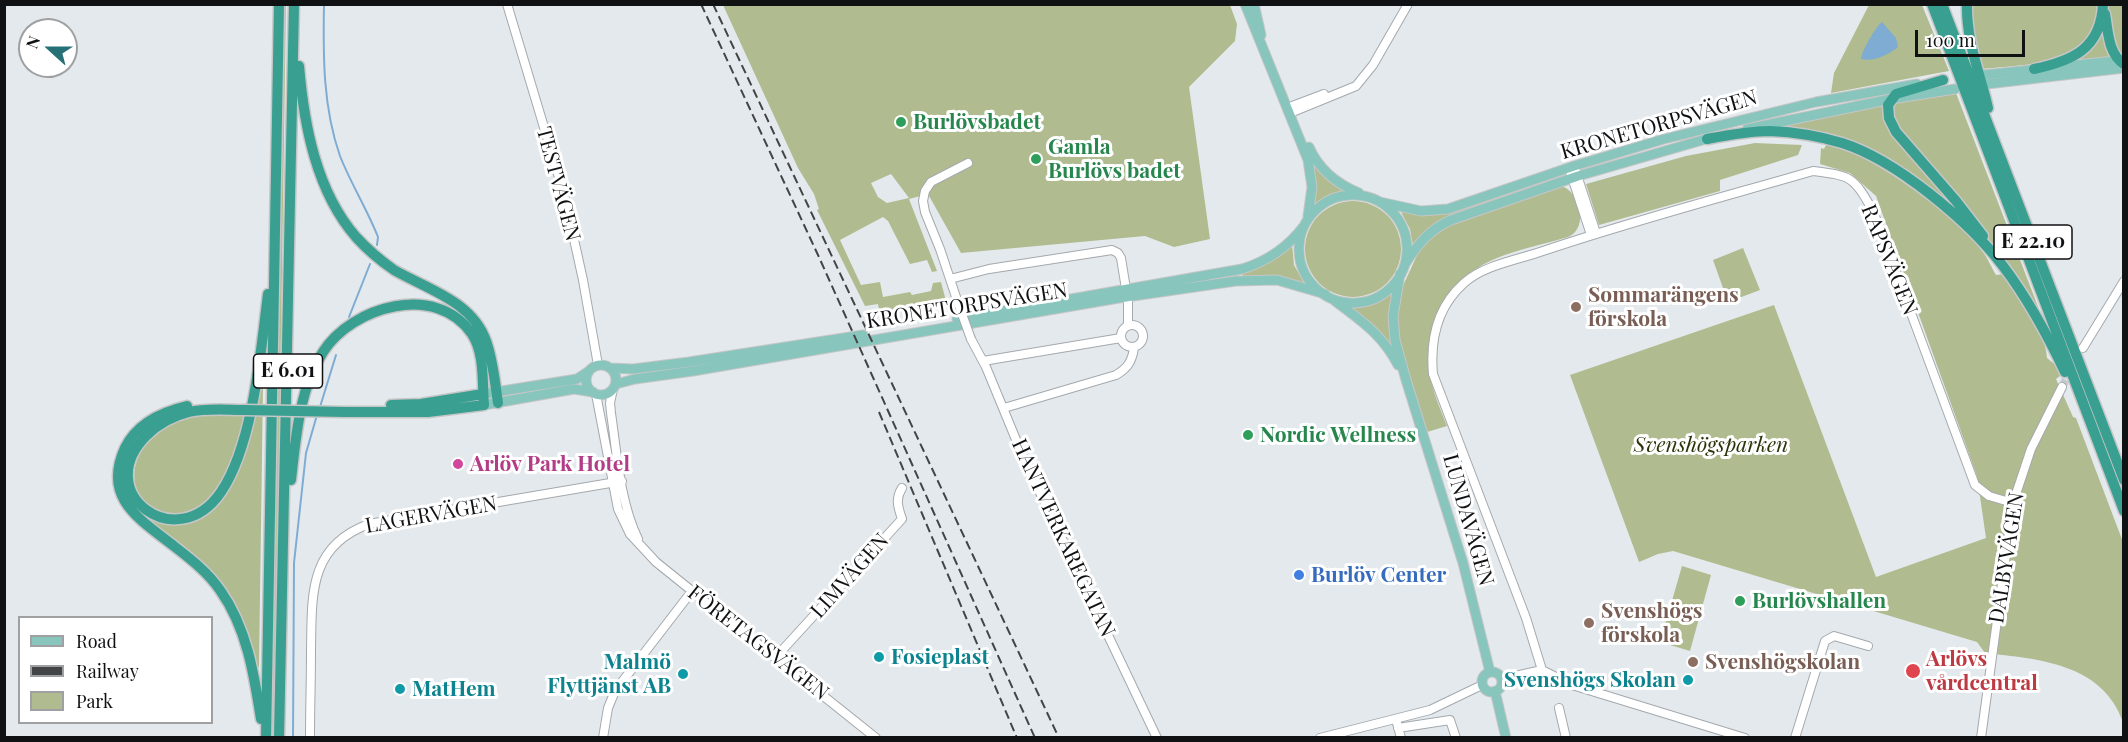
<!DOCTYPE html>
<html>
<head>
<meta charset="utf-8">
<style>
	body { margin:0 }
	#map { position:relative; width:2128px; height:742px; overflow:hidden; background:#e4e9ed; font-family:"Playfair Display",serif }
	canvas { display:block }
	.frame { position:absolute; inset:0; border:6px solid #101113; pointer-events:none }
	.legend { position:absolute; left:18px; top:616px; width:195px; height:108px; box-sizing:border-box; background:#fff; border:2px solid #9fa0a1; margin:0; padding:8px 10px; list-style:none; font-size:18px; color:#101113 }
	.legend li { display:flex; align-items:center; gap:12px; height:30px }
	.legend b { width:30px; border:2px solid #9fa0a1 }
	.north { position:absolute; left:18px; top:18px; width:60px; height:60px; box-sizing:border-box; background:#fff; border:2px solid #9fa0a1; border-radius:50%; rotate:291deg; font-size:16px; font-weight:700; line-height:24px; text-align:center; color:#101113 }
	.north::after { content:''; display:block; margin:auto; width:21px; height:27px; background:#267077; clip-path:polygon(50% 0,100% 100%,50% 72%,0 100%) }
	.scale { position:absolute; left:1915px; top:30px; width:110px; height:27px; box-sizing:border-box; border:3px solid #101113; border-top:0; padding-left:8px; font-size:18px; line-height:21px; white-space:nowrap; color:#101113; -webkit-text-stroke:4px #fff; paint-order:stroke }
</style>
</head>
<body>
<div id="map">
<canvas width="2128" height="742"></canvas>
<div class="frame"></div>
<ul class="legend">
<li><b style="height:8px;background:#88c5bd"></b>Road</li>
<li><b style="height:8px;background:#424446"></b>Railway</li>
<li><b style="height:16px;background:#b0bc8f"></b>Park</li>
</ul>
<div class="north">N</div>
<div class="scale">100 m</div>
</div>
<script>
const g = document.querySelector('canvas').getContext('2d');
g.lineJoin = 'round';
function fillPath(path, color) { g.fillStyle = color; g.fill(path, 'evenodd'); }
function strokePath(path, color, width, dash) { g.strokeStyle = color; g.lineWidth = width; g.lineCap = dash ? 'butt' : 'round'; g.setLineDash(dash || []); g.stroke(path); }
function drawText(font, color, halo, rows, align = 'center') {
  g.font = font + ' "Playfair Display",serif'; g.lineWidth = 6; g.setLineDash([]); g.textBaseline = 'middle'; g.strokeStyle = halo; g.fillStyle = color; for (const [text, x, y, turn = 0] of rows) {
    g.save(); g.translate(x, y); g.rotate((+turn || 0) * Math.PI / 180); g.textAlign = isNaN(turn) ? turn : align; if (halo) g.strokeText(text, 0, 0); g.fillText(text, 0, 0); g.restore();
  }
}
fillPath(new Path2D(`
	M286,4L275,737L270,738L281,5Z
	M2099,4C2095,67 2029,64 1982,69L1974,42L1971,5Z
	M723,5H1230L1237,24L1235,41L1189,87L1210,239L1174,247L1145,236L961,253L928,194L909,199L937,271L932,272L927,260L910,264L888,221L883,217L840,240L861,285L880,282L883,297L910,292L912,295L931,291L933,283L941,282L946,301L933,307L877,314L876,311L879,310L878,304L865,306L817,210L819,209L814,194L798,168ZM891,174L909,198L887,203L878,197L871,183Z
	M1869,5H1922L1949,71L1831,93L1834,73Z
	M2107,5H2123V57L2119,55L2112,30Z
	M2103,27L2111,59L2071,63Z
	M1956,93L2042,317L1976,220L1895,123L1892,107L1894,103Z
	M1884,104L1893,136L1959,213C1926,184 1890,152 1847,139C1823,131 1797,130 1773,127Z
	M1755,143L1802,145L1798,155L1720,180V191L1599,225L1586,184L1686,156Z
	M1826,145C1864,147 1961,220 1982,251C1988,258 1991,267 1996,275L2004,274C2021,300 2045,327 2047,358L2058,367L2060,376L2056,379L2073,417L2076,418L2123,542V722C2102,663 2038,659 1985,653L1977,642L1673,551L1658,554L1639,562L1570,375L1774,305L1876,577L1986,538L1977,476L1876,196L1850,173L1820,164L1821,148L1824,149Z
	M1314,165L1327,179L1345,190L1328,195L1313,205L1315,183Z
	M1563,176L1444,219L1413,246L1410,229L1401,212L1424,215L1444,214L1555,177Z
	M1561,186C1579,190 1590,228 1568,237C1545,244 1519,249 1497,258C1454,274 1425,323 1429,369C1431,388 1440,408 1447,426L1427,432L1400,350L1395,314L1401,290L1418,253L1424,244L1439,231L1457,221Z
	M1305 249a48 48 0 1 1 96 0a48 48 0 1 1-96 0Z
	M1292,244L1294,265L1304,283L1271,276H1243L1242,273Z
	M1743,248L1760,290L1728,302L1713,260Z
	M1395,289L1397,357L1346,307C1365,308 1382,302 1395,289Z
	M263,384L259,667L257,668L250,638L238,611L224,586L131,506C141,513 151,520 163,523C231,541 250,428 263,384Z
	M247,414C240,437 234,462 222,483C186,546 104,501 146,444C154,433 168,422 182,418C202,411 226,414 247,414Z
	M1682,566L1711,575L1690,651L1660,642Z`), '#b0bc8f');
fillPath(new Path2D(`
	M1882,22L1896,38L1898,47C1888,55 1874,62 1861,59C1861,52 1876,26 1882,22Z`), '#7eacd2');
strokePath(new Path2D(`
	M324,4C323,56 323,108 340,156C351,184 367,209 378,237L377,245
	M349,317L370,264
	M320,407L336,355
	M293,738L294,563L306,453L317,415`), '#7eacd2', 2);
strokePath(new Path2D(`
	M2062,387L2072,368`), '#c4c9cc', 8, [8, 4]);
const minor = new Path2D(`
	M507,4L564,194L583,280L598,365
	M1287,108L1324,94
	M1290,113L1356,86L1373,65L1408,4
	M1574,166L1596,233
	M1569,168L1591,235
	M950,279L989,269L1112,250L1118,253L1121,258L1126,289
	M1128,297V326
	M958,303L940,249L925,212L923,201L925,191L931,182L968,163
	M1121 336a11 11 0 1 1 22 0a11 11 0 1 1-22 0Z
	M971,339L986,367L1024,459L1157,738
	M2083,348L2124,281
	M983,361L1121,338
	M613,389L610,403L611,413C617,454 620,502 638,539
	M596,394L618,509L630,534L656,562L692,591L876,738
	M1004,408L1116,375C1128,368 1132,361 1134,348
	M775,658L902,519C898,507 895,499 902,488
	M1542,670L1526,618L1433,374C1430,340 1437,307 1464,283C1484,265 1517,260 1543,251C1632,221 1723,197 1813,171C1852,176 1853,176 1873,211L1975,485L1989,496L2013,503
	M1502,679L1542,670L1572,685L1745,738
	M1559,708L1566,738
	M1397,723L1401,738
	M1398,728L1450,720L1456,738
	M310,738C310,708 311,679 311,650C312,596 308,546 369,524L622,481
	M603,738L608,708L615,691L692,591
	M1320,738L1430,710L1482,685
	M1795,738L1825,641L1834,636L1868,646
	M1981,738L2013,503L2031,449L2062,387`);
const major = new Path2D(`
	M1245,4L1308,160L1312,187L1308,216
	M1254,4L1261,35
	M1983,75L2124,60
	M1987,84L2124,68
	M1747,129L1891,99L1955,89
	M1309,147C1319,170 1337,184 1359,193
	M1299 249a54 54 0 1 1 108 0a54 54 0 1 1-108 0Z
	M1380,202L1421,211L1448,209L1574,166L1664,139L1816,102L1917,84
	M1405,264C1417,245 1430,229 1451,220L1578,176L1713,137
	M1400,274L1393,316L1395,340L1406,380L1463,563L1490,672
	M1335,301C1361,321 1382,334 1398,365
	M957,319L1242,269C1268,261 1288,247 1304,226
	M586 380a15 15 0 1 1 30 0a15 15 0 1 1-30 0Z
	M611,368L633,369L689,362L863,335
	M616,384L635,379L693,371L1119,298L1236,281L1277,280L1325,294
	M483,394L577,379L589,371
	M484,405L574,389L593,392
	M1482 682a10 10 0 1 1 20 0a10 10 0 1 1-20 0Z
	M1495,691L1506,738`);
const highway = new Path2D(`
	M1932,4L2124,511
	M1942,4L2124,480
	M1967,4C1966,41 1980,73 1988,108
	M2105,14C2108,30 2108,54 2124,64
	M299,66C304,125 316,191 356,237C367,249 381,261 394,270C427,289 472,301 486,341C493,360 495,383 498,403
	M2034,69C2072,61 2101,49 2103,4
	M1943,80L1896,94L1888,105L1889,118L1896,132L1956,201L1983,236
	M1707,139C1728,135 1749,131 1770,131C1794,132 1819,136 1842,143C1896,160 1969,221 2003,266C2028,299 2048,336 2065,372
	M391,405L421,404L483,394
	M187,406C161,412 137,423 125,448C103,496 136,517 170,543C188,557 207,571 220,590C247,628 254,674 261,719
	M244,410C226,410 206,408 189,412C173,416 157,425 146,436C90,493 177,557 221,492C253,445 261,350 268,294
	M291,480C296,437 299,389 323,352C352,306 437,282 472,334C485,354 482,382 484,405L428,412H345
	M266,738L279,4
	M279,738L294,4`);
strokePath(minor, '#a4a9ad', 10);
strokePath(major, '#c6c6c6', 11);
strokePath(highway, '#c6c6c6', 13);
strokePath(minor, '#fff', 8);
strokePath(major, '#88c5bd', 9);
strokePath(highway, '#389f91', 10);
strokePath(new Path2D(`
	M701,4L818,255L1035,738
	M713,4L1059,738
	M879,412L1017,738`), '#424446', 2, [9, 4.5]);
const minorBridge = new Path2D(`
	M958,303L971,339`);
const highwayBridge = new Path2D(`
	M244,410L345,412`);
strokePath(minorBridge, '#a4a9ad', 10, []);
strokePath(highwayBridge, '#c6c6c6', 13, []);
strokePath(minorBridge, '#fff', 8);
strokePath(highwayBridge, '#389f91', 10);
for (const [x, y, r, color] of [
	[901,122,6,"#2e9e5b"],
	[1036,159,6,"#2e9e5b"],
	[1576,307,6,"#8d6e63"],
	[1248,435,6,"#2e9e5b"],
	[458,464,6,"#d1479c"],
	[1299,575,6,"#3f7fe0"],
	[1740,601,6,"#2e9e5b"],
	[1589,623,6,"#8d6e63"],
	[879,657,6,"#0f9aa8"],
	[1693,662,6,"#8d6e63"],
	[1913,671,8,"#e0444e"],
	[683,674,6,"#0f9aa8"],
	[1688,680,6,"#0f9aa8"],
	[400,689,6,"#0f9aa8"]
]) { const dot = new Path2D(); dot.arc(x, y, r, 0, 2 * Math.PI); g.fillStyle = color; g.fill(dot); strokePath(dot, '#fff', 2); }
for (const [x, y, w] of [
	[2033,242,78],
	[288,371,69]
]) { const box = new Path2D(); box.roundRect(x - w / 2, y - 17, w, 34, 4.5); g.fillStyle = '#fff'; g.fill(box); strokePath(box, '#101113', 1.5); }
drawText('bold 20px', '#101113', null, [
	["E 22.10",2033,242],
	["E 6.01",288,371]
]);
drawText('bold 21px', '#27864d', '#fff', [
	["Burlövsbadet",913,122],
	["Gamla",1048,147],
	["Burlövs badet",1048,171],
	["Nordic Wellness",1260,435],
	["Burlövshallen",1752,601]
], 'left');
drawText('21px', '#101113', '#fff', [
	["KRONETORPSVÄGEN",1659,125,-16],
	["TESTVÄGEN",558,184,75],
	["RAPSVÄGEN",1889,260,68],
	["KRONETORPSVÄGEN",967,306,-9],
	["LAGERVÄGEN",431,515,-10],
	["LUNDAVÄGEN",1468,520,74],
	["HANTVERKAREGATAN",1063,538,65],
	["DALBYVÄGEN",2007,558,-81],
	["LIMVÄGEN",850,576,-48],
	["FÖRETAGSVÄGEN",758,643,38]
]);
drawText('bold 21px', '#785e54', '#fff', [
	["Sommarängens",1588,295],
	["förskola",1588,319],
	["Svenshögs",1601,611],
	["förskola",1601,635],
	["Svenshögskolan",1705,662]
], 'left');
drawText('italic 21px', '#2b3309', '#fff', [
	["Svenshögsparken",1711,445]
]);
drawText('bold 21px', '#b23c85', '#fff', [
	["Arlöv Park Hotel",470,464]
], 'left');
drawText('bold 21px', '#366cbe', '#fff', [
	["Burlöv Center",1311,575]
], 'left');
drawText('bold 21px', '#0d838f', '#fff', [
	["Fosieplast",891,657],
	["Malmö",671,662,"right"],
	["Flyttjänst AB",671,686,"right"],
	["Svenshögs Skolan",1676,680,"right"],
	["MatHem",412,689]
], 'left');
drawText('bold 21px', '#be3a42', '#fff', [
	["Arlövs",1926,659],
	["vårdcentral",1926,683]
], 'left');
</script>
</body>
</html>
